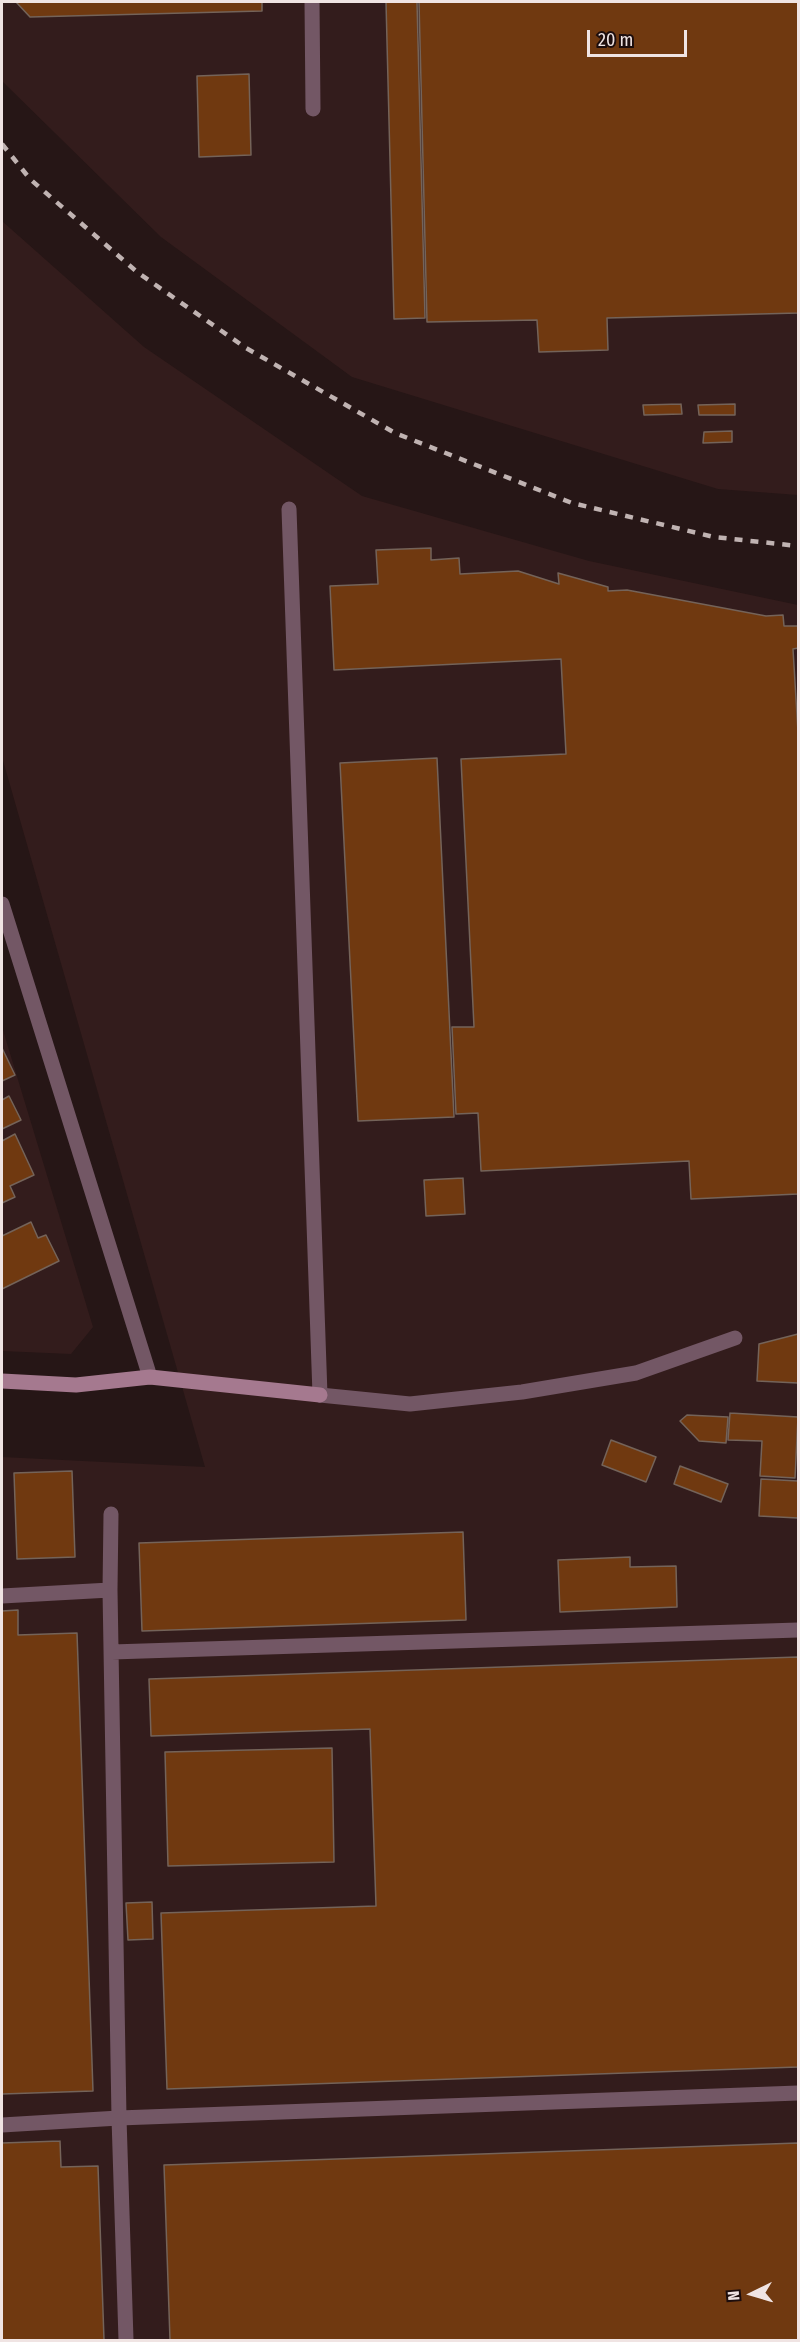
<!DOCTYPE html>
<html>
<head>
<meta charset="utf-8">
<style>
	body { margin:0 }
	#map { position:relative; width:800px; height:2342px; overflow:hidden; background:#261616; font-family:"Fira Sans Condensed",sans-serif }
	canvas { display:block }
	.frame { position:absolute; inset:0; border:3px solid #f0e4e3; pointer-events:none }
	.north { position:absolute; left:722px; top:2264px; width:60px; height:60px; -webkit-text-stroke:4px #1c0d0d; paint-order:stroke; rotate:265deg; font-size:16px; font-weight:700; line-height:24px; text-align:center; color:#f0e4e3 }
	.north::after { content:''; display:block; margin:auto; width:21px; height:27px; background:#f0e4e3; clip-path:polygon(50% 0,100% 100%,50% 72%,0 100%) }
	.scale { position:absolute; left:587px; top:30px; width:100px; height:27px; box-sizing:border-box; border:3px solid #f0e4e3; border-top:0; padding-left:8px; font-size:18px; line-height:21px; white-space:nowrap; color:#f0e4e3; -webkit-text-stroke:4px #1c0d0d; paint-order:stroke }
</style>
</head>
<body>
<div id="map">
<canvas width="800" height="2342"></canvas>
<div class="frame"></div>
<div class="north">N</div>
<div class="scale">20 m</div>
</div>
<script>
const context = document.querySelector('canvas').getContext('2d');
context.lineJoin = 'round';
function fillPath(path, color) { context.fillStyle = color; context.fill(path, 'evenodd'); }
const toPath = rows => new Path2D(rows.map(r => 'M' + r).join(''));
function strokePath(path, color, width, dash) { context.strokeStyle = color; context.lineWidth = width; context.lineCap = dash ? 'butt' : 'round'; context.setLineDash(dash || []); context.stroke(path); }
const built = toPath([
	[2,2,798,2,798,495,718,489,352,377,161,237,2,81],
	[2,221,144,347,362,496,589,561,798,605,798,2340,2,2340,2,1457,205,1467,2,757],
	[2,1027,93,1327,71,1354,2,1351]
]);
const building = toPath([
	[16,2,262,2,262,11,30,17,16,2],
	[386,2,417,2,425,318,394,319,386,2],
	[419,2,798,2,798,313,607,318,608,350,539,352,537,320,427,322,419,2],
	[249,74,251,155,199,157,197,76,249,74],
	[681,404,682,414,644,415,643,405,681,404],
	[735,404,735,415,699,415,698,405,735,404],
	[732,431,732,442,703,443,704,432,732,431],
	[431,548,431,560,459,558,460,574,518,571,559,584,558,573,608,587,608,591,627,590,766,616,783,615,784,626,798,626,798,648,793,649,798,732,798,1194,691,1199,689,1161,481,1171,478,1113,456,1114,452,1027,474,1027,461,759,566,754,561,659,334,670,330,586,378,584,376,550,431,548],
	[437,758,454,1117,358,1121,340,763,437,758],
	[2,1048,15,1075,2,1081,2,1048],
	[9,1096,21,1120,2,1129,2,1100,9,1096],
	[15,1134,34,1175,10,1186,15,1197,2,1203,2,1141,15,1134],
	[463,1178,465,1214,426,1216,424,1180,463,1178],
	[31,1222,38,1238,46,1235,59,1261,2,1289,2,1236,31,1222],
	[798,1334,798,1383,757,1381,759,1344,798,1334],
	[730,1413,798,1417,795,1478,760,1476,762,1441,728,1440,730,1413],
	[687,1415,728,1417,726,1443,699,1441,680,1421,687,1415],
	[611,1440,656,1457,646,1482,602,1465,611,1440],
	[680,1466,728,1484,721,1502,674,1484,680,1466],
	[72,1471,75,1557,17,1559,14,1473,72,1471],
	[761,1479,798,1481,798,1518,759,1516,761,1479],
	[463,1532,466,1620,142,1631,139,1543,463,1532],
	[630,1557,630,1567,676,1566,677,1607,560,1612,558,1560,630,1557],
	[18,1610,18,1635,77,1633,93,2091,2,2094,2,1611,18,1610],
	[798,1657,798,2067,167,2089,161,1913,376,1906,370,1729,151,1736,149,1679,798,1657],
	[332,1748,334,1862,168,1866,165,1752,332,1748],
	[152,1902,153,1939,128,1940,126,1903,152,1902],
	[60,2141,61,2167,98,2166,104,2340,2,2340,2,2143,60,2141],
	[798,2143,798,2340,170,2340,164,2165,798,2143]
]);
const lane = toPath([
	[312,2,313,109],
	[289,509,320,1395],
	[2,904,150,1377],
	[111,1514,110,1590,119,2118,126,2340],
	[2,1596,110,1590],
	[112,1652,798,1630],
	[2,2125,119,2118,798,2093]
]);
const street = toPath([
	[320,1395,410,1404,522,1392,636,1373,735,1338]
]);
const secondary = toPath([
	[2,1381,76,1385,150,1377,320,1395]
]);
const rail = toPath([
	[2,144,30,179,137,272,246,348,395,433,572,503,714,537,798,546]
]);
fillPath(built, '#331c1c');
fillPath(building, '#703910');
strokePath(building, '#746359', 1.5);
strokePath(lane, '#735765', 15);
strokePath(street, '#735765', 15);
strokePath(secondary, '#a5798f', 15);
strokePath(rail, '#c0b3b2', 4.5, [8, 8]);
</script>
</body>
</html>
